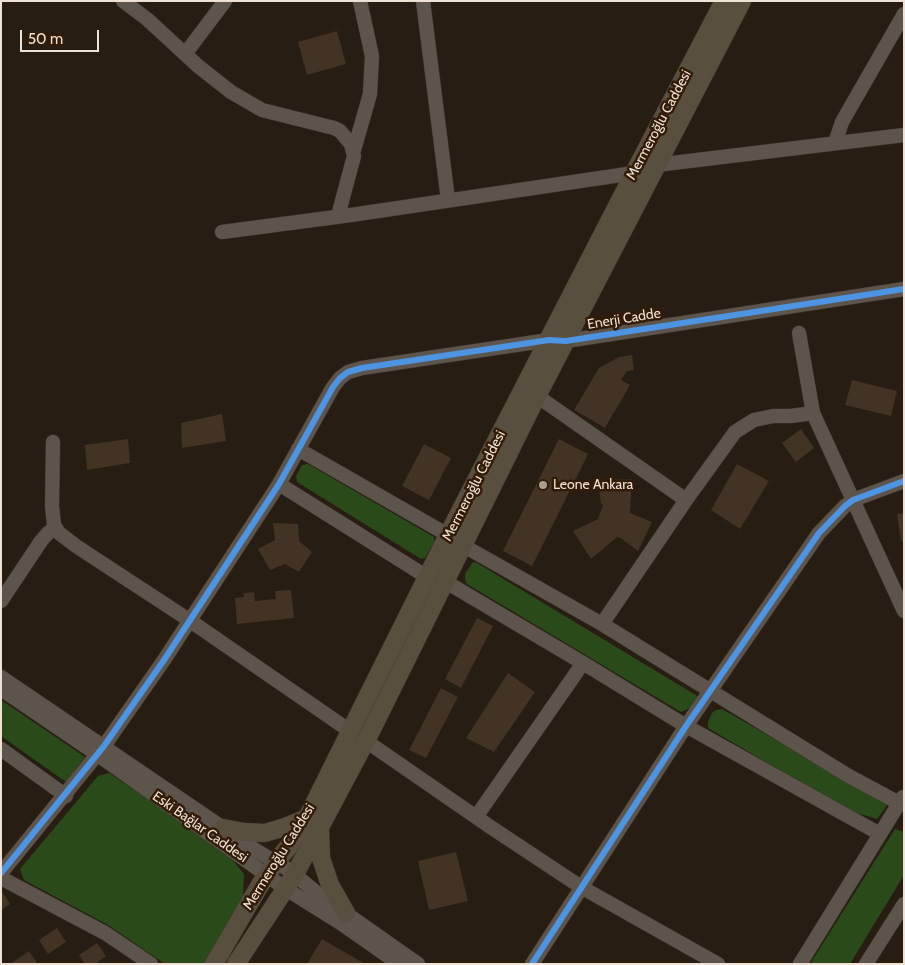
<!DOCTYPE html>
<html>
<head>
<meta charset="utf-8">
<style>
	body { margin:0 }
	#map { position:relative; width:905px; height:965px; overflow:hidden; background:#281d12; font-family:Cabin,sans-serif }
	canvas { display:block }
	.frame { position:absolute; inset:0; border:2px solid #f0e1d5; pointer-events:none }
	.scale { position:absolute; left:20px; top:30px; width:79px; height:22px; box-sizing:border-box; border:2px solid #f0e1d5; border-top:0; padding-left:6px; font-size:15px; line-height:18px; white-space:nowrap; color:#f0e1d5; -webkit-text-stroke:4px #321c08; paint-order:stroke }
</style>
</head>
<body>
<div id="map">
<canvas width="905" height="965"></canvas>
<div class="frame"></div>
<div class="scale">50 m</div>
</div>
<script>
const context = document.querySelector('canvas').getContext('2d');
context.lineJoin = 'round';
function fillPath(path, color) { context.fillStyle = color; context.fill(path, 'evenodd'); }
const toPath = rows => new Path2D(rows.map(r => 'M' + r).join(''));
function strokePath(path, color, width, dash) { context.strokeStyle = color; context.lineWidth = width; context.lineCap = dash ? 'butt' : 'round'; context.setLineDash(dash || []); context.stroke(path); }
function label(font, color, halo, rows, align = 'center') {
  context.font = font + ' Cabin,sans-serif'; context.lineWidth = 5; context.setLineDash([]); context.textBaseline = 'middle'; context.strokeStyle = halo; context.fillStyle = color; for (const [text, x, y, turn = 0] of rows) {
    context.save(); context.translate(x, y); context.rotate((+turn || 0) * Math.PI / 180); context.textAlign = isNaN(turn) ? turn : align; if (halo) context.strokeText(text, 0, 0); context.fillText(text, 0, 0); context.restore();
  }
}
const green = toPath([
	[308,464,434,537,434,542,425,558,421,559,297,482,296,476,302,465],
	[473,562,477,563,699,697,692,707,681,712,467,584,465,579,465,574],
	[1,700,85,757,66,782,1,736],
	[722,709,888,804,877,819,850,811,708,728,708,722,712,713,716,710],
	[109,773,227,853,244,874,243,897,204,964,165,964,108,925,24,880,20,869,98,776],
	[895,829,904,832,904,875,850,964,810,964]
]);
const building = toPath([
	[337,31,346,64,307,75,298,42],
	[632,355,634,370,627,371,621,380,630,385,605,428,574,410,599,368,619,357],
	[852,380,897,391,891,416,845,405],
	[222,414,226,441,182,448,181,423],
	[801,429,814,448,796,462,782,443],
	[128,439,130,463,87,470,85,445],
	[559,439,588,454,532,566,503,551],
	[424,444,451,458,429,500,402,486],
	[737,464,769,481,740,529,711,510],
	[632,479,630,513,652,522,638,551,619,537,617,537,591,559,573,531,598,519,603,505,601,504,598,480],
	[904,513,904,541,901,541,897,514],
	[273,523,298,524,299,541,312,552,299,572,285,564,270,570,258,549,275,540],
	[291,590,294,618,237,624,235,598,244,597,243,593,254,592,255,601,276,599,275,591],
	[477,618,493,626,461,688,445,679],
	[508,673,535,692,494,752,466,738],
	[441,688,458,697,426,758,409,750],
	[456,852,468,901,429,910,418,861],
	[1,890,10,904,1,910],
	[57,928,66,942,48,954,39,940],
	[322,939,365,964,307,964],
	[97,943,106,956,95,964,85,964,79,955],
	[29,951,38,964,10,964]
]);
const minor = toPath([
	[123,1,147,19,198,66,231,92,262,110,334,128,340,131,351,144,354,156,338,216],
	[423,1,448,200],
	[185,54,225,1],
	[835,143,842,122,904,14],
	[354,150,370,94,372,56,360,1],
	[656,165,904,135],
	[222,232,351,215,634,173],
	[799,333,813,413,904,611],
	[537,396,686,500],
	[53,442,52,506,54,525,59,533,76,546,189,620,350,731],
	[298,449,448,535],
	[279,484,427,577],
	[464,546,602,624,847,775,899,803],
	[446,582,583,663,686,726,880,834],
	[1,601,41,541,48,533,55,528],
	[602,624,686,500,735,432,754,420,773,416,791,416,813,413],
	[1,677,257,851,289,870,317,893,418,964],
	[1,689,98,755,286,889,342,924,399,964],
	[366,741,492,828,581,887,718,964],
	[1,749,66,796],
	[476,817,583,663],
	[1,873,104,746,164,660,279,484,333,387,340,378,348,372,362,368,549,340,566,341,904,289],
	[1,878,105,933,151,964],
	[532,964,686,726,819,533,845,506,853,500,904,481],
	[800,964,903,797],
	[866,964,904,904]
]);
const major = toPath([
	[223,828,244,832,265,833,285,827,307,818],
	[320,829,321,858,330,885,346,913],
	[214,964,260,885,276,862,289,846,307,818,448,535,634,173,724,1],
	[236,964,295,874,369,735,537,396,742,1]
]);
const cycleway = toPath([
	[1,873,104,746,164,660,279,484,333,387,340,378,348,372,362,368,549,340,566,341,904,289],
	[532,964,686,726,819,533,845,506,853,500,904,481]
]);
const markers = [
	[543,485,5,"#aa9c91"]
];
const streetNames = [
	["Mermeroğlu Caddesi",659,125,-62],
	["Enerji Cadde",624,319,-9],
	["Mermeroğlu Caddesi",474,486,-63],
	["Eski Bağlar Caddesi",200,827,35],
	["Mermeroğlu Caddesi",279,857,-58]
];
const poiNames = [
	["Leone Ankara",553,485]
];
fillPath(green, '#2b4a1a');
fillPath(building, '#423324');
strokePath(minor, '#413830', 15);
strokePath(major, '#413830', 19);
strokePath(minor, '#5d554c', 14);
strokePath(major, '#584f3f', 18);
strokePath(cycleway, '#4d94e3', 6);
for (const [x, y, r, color] of markers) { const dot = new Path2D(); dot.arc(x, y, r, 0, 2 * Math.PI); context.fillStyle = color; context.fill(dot); strokePath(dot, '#321c08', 2); }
label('14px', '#f0e1d5', '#321c08', streetNames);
label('14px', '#f0e1d5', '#321c08', poiNames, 'left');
</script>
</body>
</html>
